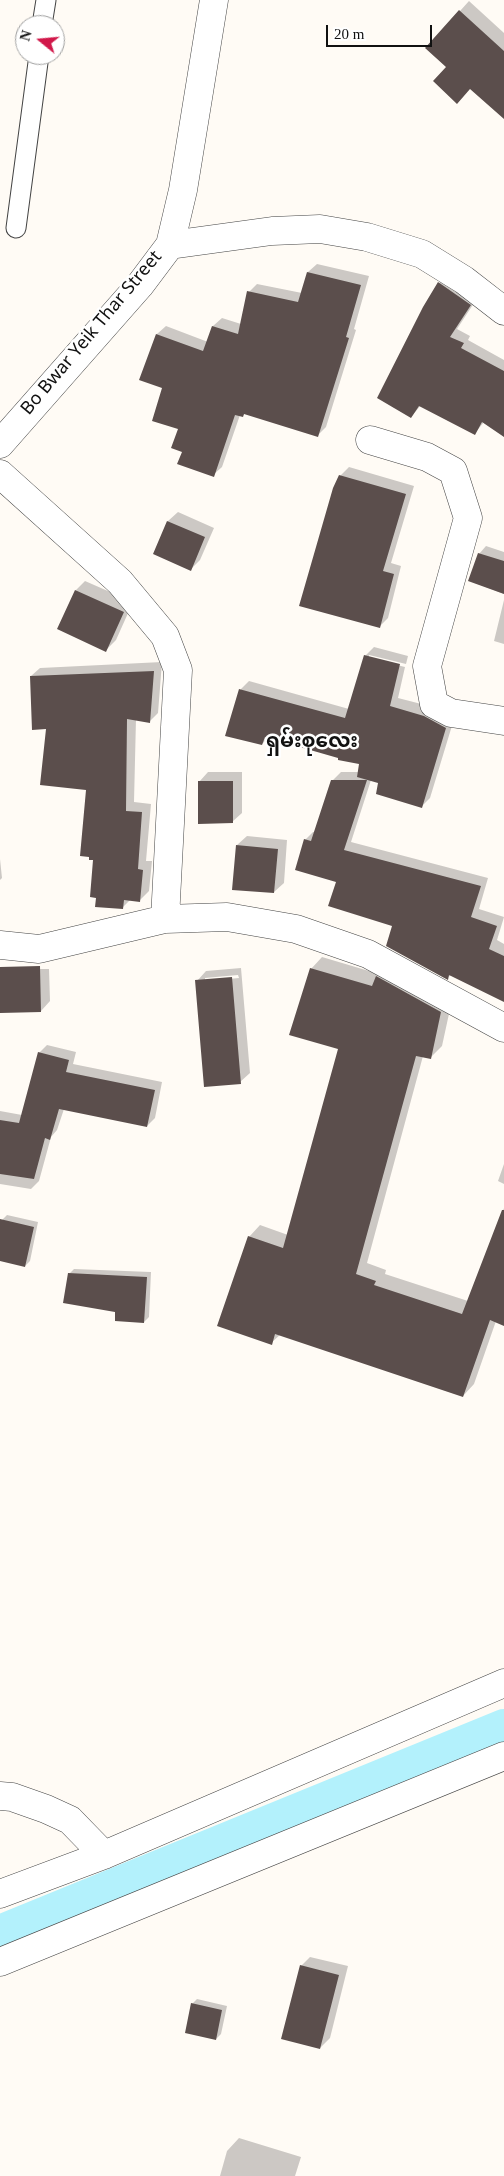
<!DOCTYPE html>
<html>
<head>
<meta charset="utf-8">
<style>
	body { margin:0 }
	#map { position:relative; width:504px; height:2176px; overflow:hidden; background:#fffbf5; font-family:Georgia,serif }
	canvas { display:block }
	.north { position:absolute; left:15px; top:15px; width:50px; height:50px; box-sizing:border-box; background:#fff; border:1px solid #a0a0a0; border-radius:50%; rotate:287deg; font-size:14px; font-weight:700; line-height:20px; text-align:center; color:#111 }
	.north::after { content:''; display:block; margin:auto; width:18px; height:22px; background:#d1184a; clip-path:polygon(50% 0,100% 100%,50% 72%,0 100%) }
	.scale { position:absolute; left:326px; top:25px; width:106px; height:22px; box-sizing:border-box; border:2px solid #111; border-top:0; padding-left:6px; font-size:15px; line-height:18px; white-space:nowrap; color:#111; -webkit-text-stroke:4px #fff; paint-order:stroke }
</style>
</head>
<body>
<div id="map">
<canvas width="504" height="2176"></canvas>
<div class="north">N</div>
<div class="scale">20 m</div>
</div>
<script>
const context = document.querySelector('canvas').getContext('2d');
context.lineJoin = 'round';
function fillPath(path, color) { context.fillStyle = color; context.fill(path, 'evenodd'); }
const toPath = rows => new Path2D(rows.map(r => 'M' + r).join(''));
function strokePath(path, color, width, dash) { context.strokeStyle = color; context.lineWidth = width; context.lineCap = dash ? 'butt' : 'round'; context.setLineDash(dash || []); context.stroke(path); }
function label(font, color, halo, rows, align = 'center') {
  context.font = font + ' Georgia,"Noto Sans Myanmar",serif'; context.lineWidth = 5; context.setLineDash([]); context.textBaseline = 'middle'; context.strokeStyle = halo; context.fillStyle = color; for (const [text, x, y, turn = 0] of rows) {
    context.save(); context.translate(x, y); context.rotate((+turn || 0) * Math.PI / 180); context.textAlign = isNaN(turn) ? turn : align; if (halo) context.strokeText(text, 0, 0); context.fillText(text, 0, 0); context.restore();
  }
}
const shadow = toPath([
	[469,1,504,33,504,98,448,67,460,11],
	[317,264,369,276,354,329,356,330,326,427,318,435,245,413,242,416,240,415,222,467,213,475,183,451,180,428,163,387,141,379,157,334,166,326,208,342,213,326,222,318,241,324,249,292,257,284,302,293,308,272],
	[447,276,478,297,457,329,470,336,468,340,504,360,504,436,484,422,475,433,421,405,411,417,439,283],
	[349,467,414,486,391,563,401,566,388,618,379,627,340,476],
	[178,512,214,528,200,560,191,569,154,553,168,521],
	[486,546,504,552,504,594,470,581,479,554],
	[85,581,133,602,116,640,106,650,76,590],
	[504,600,504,644,494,641],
	[374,647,408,656,406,664,369,655,369,658,405,667,398,698,433,707,454,719,430,798,422,806,379,782,371,780,351,842,488,878,479,909,504,917,497,940,504,944,504,1000,451,975,447,978,393,925,337,882,305,840,313,832,315,832,332,781,341,772,359,772,360,763,269,737,262,744,227,735,241,689,249,681,349,709,365,656],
	[162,662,158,713,149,722,136,719,134,802,151,804,146,861,152,861,149,891,140,900,131,899,122,908,95,859,88,789,48,728,31,676,40,668],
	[208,772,242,772,242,813,232,822,199,782],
	[247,836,287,840,284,883,274,892,237,845],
	[0,859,2,878,0,880],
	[322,957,379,974,452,1000,442,1046,431,1057,423,1056,367,1263,386,1270,385,1274,468,1301,504,1208,504,1325,496,1321,474,1384,463,1396,281,1334,271,1343,249,1237,260,1225,288,1235,340,1048,311,969],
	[241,968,250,1073,240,1082,197,981,206,971],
	[238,975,239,978,205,981,205,978],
	[0,969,49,969,50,1001,41,1011,0,1012],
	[47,1045,76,1052,73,1064,162,1082,155,1118,147,1126,64,1109,57,1130,51,1137,39,1181,31,1189,0,1184,0,1111,22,1115,39,1053],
	[504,1164,504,1184,498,1181],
	[7,1215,38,1222,30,1261,25,1266,0,1260,0,1228,2,1220],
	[74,1269,151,1272,149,1317,144,1322,116,1311,69,1274],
	[310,1957,348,1966,330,2038,320,2048,301,1966],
	[197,1999,227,2006,221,2034,216,2039,192,2004],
	[239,2138,301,2157,295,2176,220,2176,227,2151]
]);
const canal = toPath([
	[0,1934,504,1728]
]);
const building = toPath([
	[459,10,504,51,504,119,470,89,457,104,433,81,446,67,425,48],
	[307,272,361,285,346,337,349,338,318,437,244,414,243,417,235,415,214,477,177,464,182,452,171,448,178,429,152,421,162,388,139,380,156,334,203,351,212,326,238,334,247,291,298,302],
	[438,282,471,305,450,337,464,343,461,348,504,371,504,437,482,422,475,435,419,406,411,418,377,398,423,307],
	[339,475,406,494,383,571,394,574,380,628,299,606,333,488],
	[167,521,205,537,191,571,153,554],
	[478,553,504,561,504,594,468,581],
	[75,590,124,612,106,652,57,629],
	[364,655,400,664,390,706,424,716,446,728,422,808,376,794,378,783,357,777,359,764,338,760,338,758,265,737,262,745,225,736,239,689,345,718],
	[154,671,150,723,127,719,126,811,142,812,138,869,143,870,140,902,124,900,123,909,95,907,96,898,90,897,93,860,89,860,89,857,80,856,86,790,40,785,46,729,32,730,30,676],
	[331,780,367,780,344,850,481,886,471,917,497,926,489,949,504,956,504,1002,449,975,448,980,386,946,392,926,328,906,336,882,295,870,304,839,311,841],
	[198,781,233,781,233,823,198,824],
	[236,845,278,849,274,893,232,890],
	[40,966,41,1012,0,1013,0,967],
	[310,968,372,986,376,976,441,1012,431,1059,416,1056,356,1274,376,1281,374,1285,462,1314,502,1210,504,1210,504,1326,490,1320,463,1397,275,1334,272,1345,217,1326,248,1236,283,1248,338,1049,289,1035],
	[232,977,241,1084,204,1087,195,980],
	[38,1052,69,1060,66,1072,155,1090,147,1127,59,1109,50,1140,45,1138,34,1179,0,1174,0,1120,19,1123],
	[0,1219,34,1227,25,1267,0,1261],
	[68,1273,147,1277,144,1323,115,1321,115,1312,63,1303],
	[300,1965,339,1975,320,2049,281,2039],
	[191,2003,222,2010,216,2040,185,2033]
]);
const service = toPath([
	[42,25,46,0],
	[16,228,39,55]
]);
const minor = toPath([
	[170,245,183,190,214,0],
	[370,440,427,457,453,471,468,518,427,666,434,704,451,713,504,721],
	[0,444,140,285,170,245,272,231,320,229,367,237,422,254,464,280,504,311],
	[0,474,120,582,165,636,178,670,165,919],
	[0,945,39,949,165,919,227,917,296,929,368,954,504,1028],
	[0,1796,12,1797,46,1809,70,1820,104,1855],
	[0,1894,104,1855,504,1683],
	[0,1962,504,1756]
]);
const streetNames = [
	["Bo Bwar Yeik Thar Street",94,335,-50]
];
const quarterNames = [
	["ရှမ်းစုလေး",312,745]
];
fillPath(shadow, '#0003');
strokePath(canal, '#b3f1fc', 38);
fillPath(building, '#5b4e4c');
strokePath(service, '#444', 21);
strokePath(minor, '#444', 29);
strokePath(service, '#fff', 19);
strokePath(minor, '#fff', 28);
label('18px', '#111', '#fff', streetNames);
label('bold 20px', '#111', '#fff', quarterNames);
</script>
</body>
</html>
